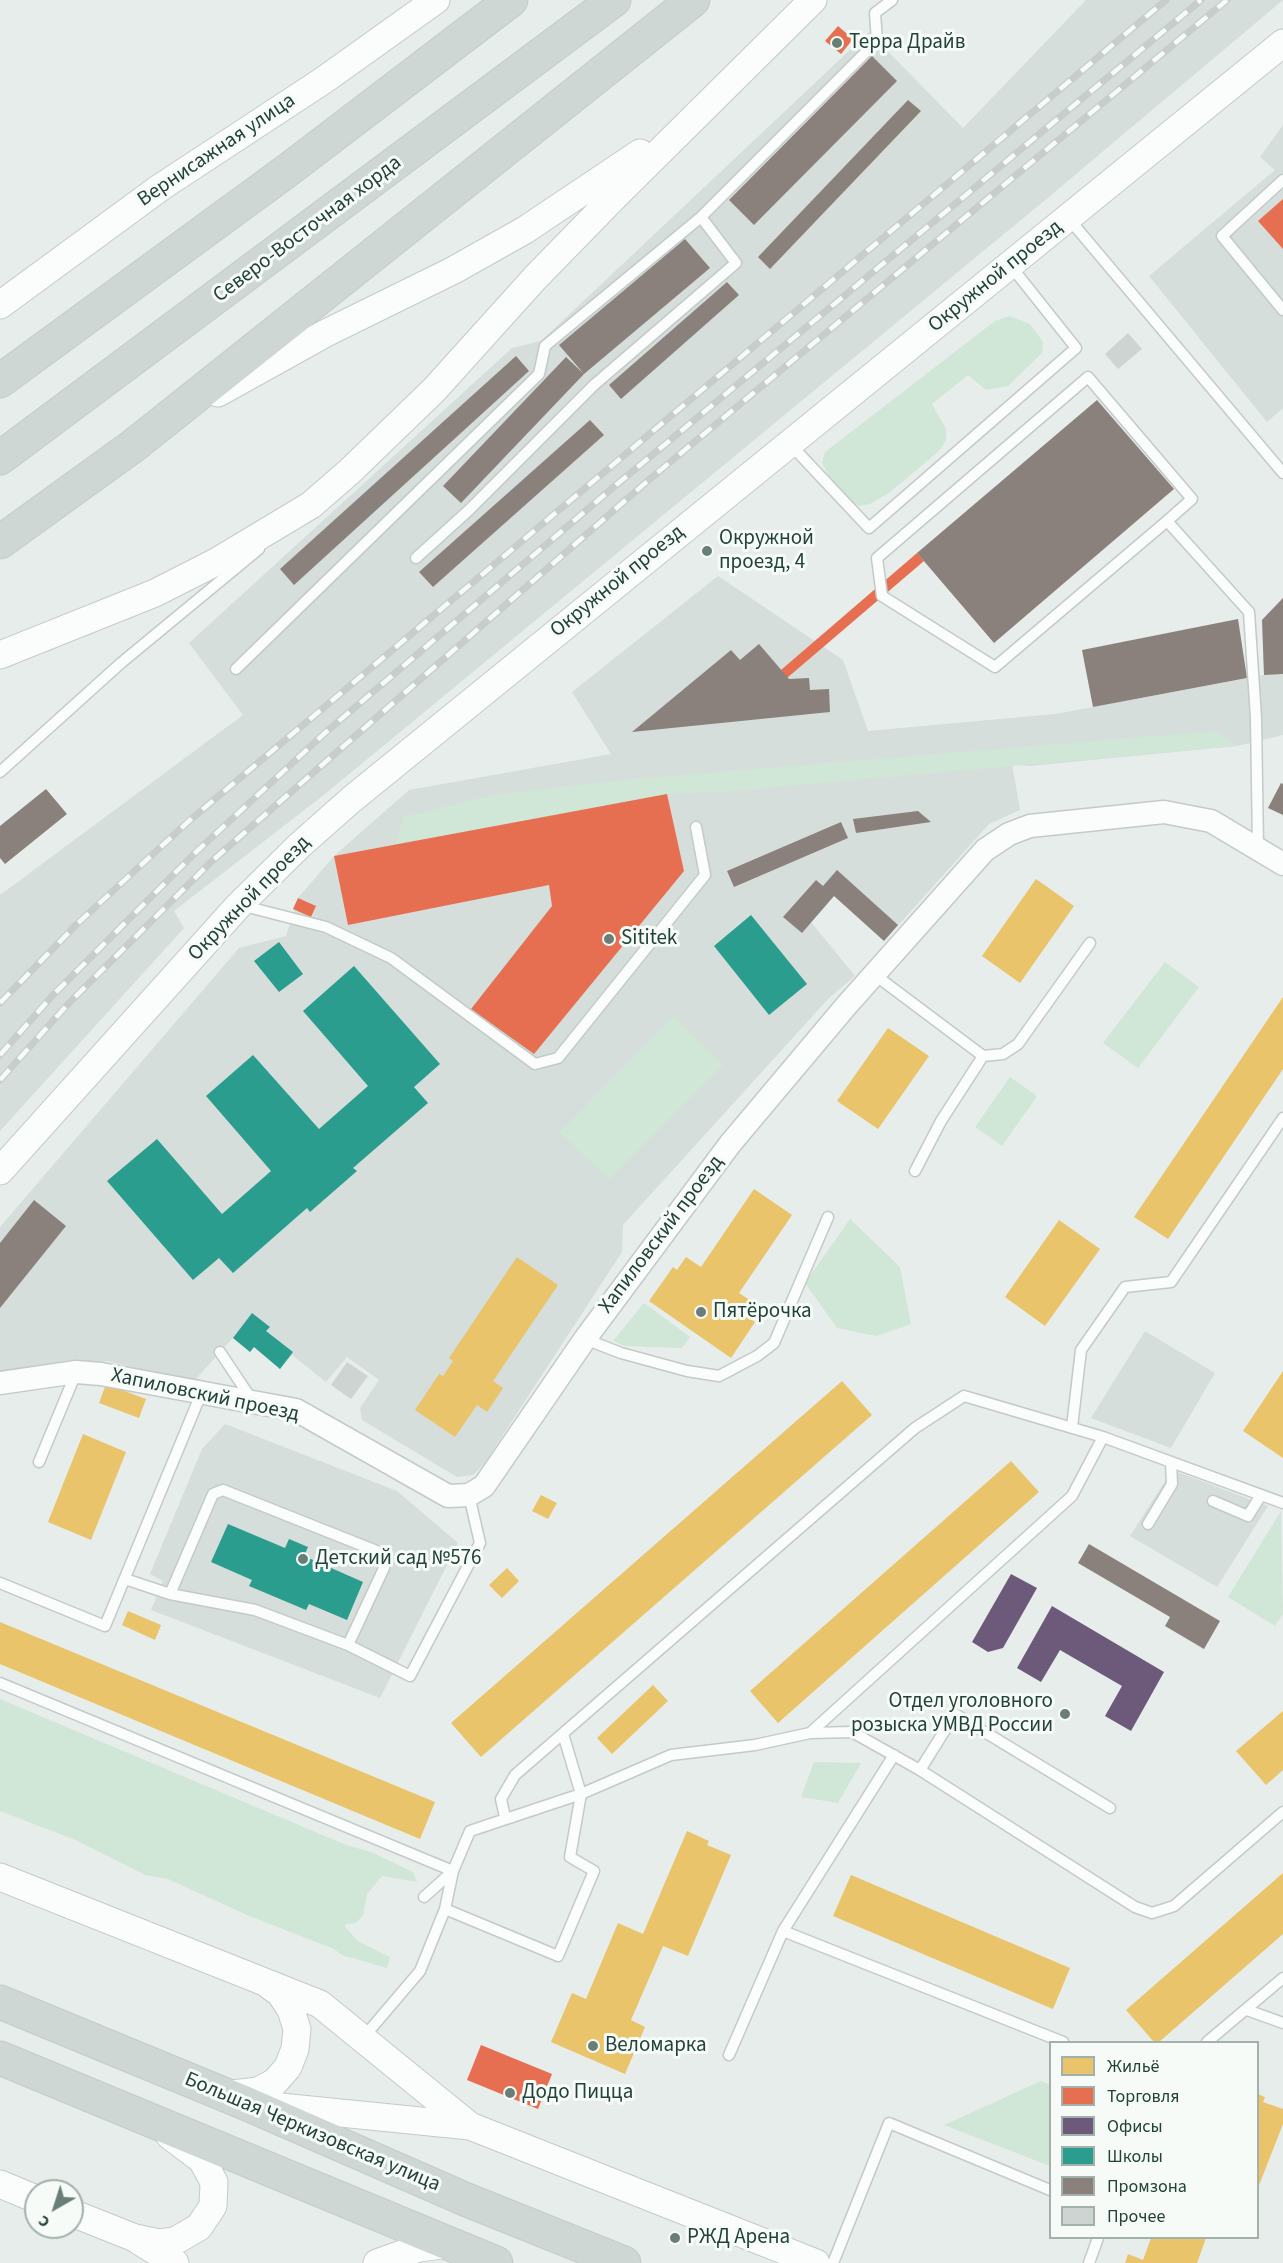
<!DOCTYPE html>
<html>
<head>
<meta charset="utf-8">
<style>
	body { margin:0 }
	#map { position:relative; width:1283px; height:2263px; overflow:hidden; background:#e7edea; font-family:"Source Sans 3",sans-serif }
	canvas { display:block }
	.legend { position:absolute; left:1049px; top:2041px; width:210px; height:198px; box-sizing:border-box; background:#f6fbf8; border:2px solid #a2b1ac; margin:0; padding:8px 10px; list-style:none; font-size:18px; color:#234239 }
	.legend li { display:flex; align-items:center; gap:12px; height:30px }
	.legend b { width:30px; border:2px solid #a2b1ac }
	.north { position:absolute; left:24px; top:2179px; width:60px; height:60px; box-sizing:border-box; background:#f6fbf8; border:2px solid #a2b1ac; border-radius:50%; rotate:219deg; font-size:16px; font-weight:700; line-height:24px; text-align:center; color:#234239 }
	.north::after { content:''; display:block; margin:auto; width:21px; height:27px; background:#687e77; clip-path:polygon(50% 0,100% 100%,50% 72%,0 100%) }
</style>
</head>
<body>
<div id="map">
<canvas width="1283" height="2263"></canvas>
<ul class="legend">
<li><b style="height:16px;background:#e9c46a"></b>Жильё</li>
<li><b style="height:16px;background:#e76f51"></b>Торговля</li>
<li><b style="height:16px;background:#6d597a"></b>Офисы</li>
<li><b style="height:16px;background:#2a9d8f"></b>Школы</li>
<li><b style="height:16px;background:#8a817c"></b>Промзона</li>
<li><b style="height:16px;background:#ced4d1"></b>Прочее</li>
</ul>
<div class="north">С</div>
</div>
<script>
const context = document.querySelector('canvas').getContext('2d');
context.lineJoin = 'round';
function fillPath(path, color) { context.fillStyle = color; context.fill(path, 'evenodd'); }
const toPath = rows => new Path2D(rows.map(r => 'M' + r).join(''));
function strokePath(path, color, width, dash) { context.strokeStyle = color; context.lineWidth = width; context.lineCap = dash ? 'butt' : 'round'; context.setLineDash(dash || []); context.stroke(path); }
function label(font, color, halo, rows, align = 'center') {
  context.font = font + ' "Source Sans 3",sans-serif'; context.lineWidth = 6; context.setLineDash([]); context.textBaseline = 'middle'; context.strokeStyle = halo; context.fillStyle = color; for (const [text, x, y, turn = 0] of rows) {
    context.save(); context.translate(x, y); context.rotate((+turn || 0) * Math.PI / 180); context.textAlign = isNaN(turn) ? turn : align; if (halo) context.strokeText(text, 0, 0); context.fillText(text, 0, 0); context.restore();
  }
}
const built = toPath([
	[1086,0,1283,0,1044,201,325,794,174,911,184,928,0,1131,0,895,243,715,189,643,512,348,541,341,869,32,963,128],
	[1283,125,1283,408,1267,422,1149,276,1275,170,1260,157],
	[718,576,843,660,868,731,1055,714,1264,675,1262,620,1283,598,1283,735,1237,746,1030,766,1012,764,1020,810,989,824,884,941,834,896,811,922,855,976,828,999,623,1225,622,1252,484,1464,473,1475,457,1477,362,1420,360,1408,379,1380,347,1357,326,1382,292,1355,280,1369,254,1347,250,1352,233,1338,193,1382,107,1361,0,1374,0,1227,239,948,286,936,298,898,334,856,409,790,611,754,572,692],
	[1145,1331,1215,1373,1171,1448,1091,1418],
	[225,1424,397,1491,458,1543,380,1698,151,1610,163,1581,150,1574,202,1449],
	[1172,1470,1268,1506,1217,1587,1130,1536]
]);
const green = toPath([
	[1009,316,1030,324,1043,342,1042,353,1008,386,986,390,968,375,932,404,946,429,946,440,940,450,890,492,870,504,859,506,839,495,822,463,825,452,995,321],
	[1216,731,1237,746,722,792,667,794,396,844,403,817,493,795,622,780],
	[1165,962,1199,987,1138,1068,1103,1043],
	[673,1016,723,1065,609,1180,559,1132],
	[1010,1077,1037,1096,1002,1146,975,1127],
	[850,1219,900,1267,911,1324,876,1336,837,1328,805,1283],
	[644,1303,690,1337,682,1348,625,1346,613,1341],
	[1281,1511,1283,1614,1275,1626,1228,1597],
	[0,1699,346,1845,371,1852,413,1872,417,1882,382,1876,367,1894,363,1915,356,1923,346,1924,345,1927,359,1942,390,1957,387,1968,342,1955,334,1949,247,1915,168,1879,145,1875,73,1839,0,1811],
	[814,1762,861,1763,838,1803,801,1797],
	[1041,2081,1050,2085,1050,2166,944,2125]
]);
const homes = toPath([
	[1036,879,1074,906,1020,983,982,956],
	[1283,997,1283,1069,1168,1239,1134,1217],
	[888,1028,929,1056,878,1129,837,1101],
	[754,1189,792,1215,739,1293,760,1307,752,1320,755,1322,731,1358,649,1301,673,1267,677,1270,686,1257,701,1267],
	[1059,1220,1100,1249,1045,1326,1005,1297],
	[517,1257,558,1285,493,1381,503,1388,487,1412,477,1405,455,1437,415,1410,439,1374,443,1376,453,1361,449,1358],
	[1283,1371,1283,1458,1243,1431],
	[842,1381,872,1415,481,1757,451,1723],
	[106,1384,146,1399,139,1418,99,1403],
	[83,1434,126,1452,91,1540,48,1522],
	[1011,1461,1039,1492,778,1723,750,1691],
	[541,1495,557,1503,548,1519,532,1511],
	[507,1568,519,1581,502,1598,489,1585],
	[128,1611,161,1625,155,1640,122,1625],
	[0,1622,435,1802,420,1839,0,1664],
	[653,1685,668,1701,612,1754,597,1738],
	[1283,1711,1283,1770,1266,1785,1236,1751],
	[687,1831,709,1841,707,1845,731,1855,688,1956,663,1946,631,2020,645,2027,625,2074,551,2042,572,1993,586,1999,618,1923,643,1934],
	[1283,1873,1283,1934,1159,2042,1154,2042,1126,2010],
	[851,1875,1070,1968,1053,2009,833,1916],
	[1258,2094,1265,2097,1263,2102,1283,2109,1283,2124,1258,2188],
	[1151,2238,1206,2238,1197,2263,1125,2263,1128,2254,1143,2260]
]);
const shops = toPath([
	[838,26,853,39,841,54,825,41],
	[1283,199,1283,249,1258,221],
	[917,553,924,561,787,678,781,670],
	[667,794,684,871,534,1054,471,1009,552,906,549,885,348,925,334,856],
	[298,898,316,906,311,917,293,909],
	[481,2045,552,2074,538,2109,467,2080]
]);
const offices = toPath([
	[1011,1574,1037,1588,1003,1648,988,1652,972,1642],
	[1052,1606,1164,1672,1131,1731,1105,1716,1122,1686,1060,1650,1041,1682,1017,1668]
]);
const schools = toPath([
	[751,915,807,984,769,1015,714,946],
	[279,942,303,974,279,992,254,961],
	[354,966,440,1064,414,1087,428,1103,353,1168,357,1171,310,1212,307,1208,233,1273,219,1258,193,1280,107,1181,157,1139,222,1214,271,1171,206,1096,253,1055,319,1129,368,1086,303,1011],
	[252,1313,270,1327,266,1331,293,1352,280,1369,254,1347,250,1352,233,1338],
	[228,1524,285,1548,289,1539,308,1547,304,1556,363,1582,347,1620,309,1604,306,1610,249,1586,252,1580,211,1562]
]);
const industry = toPath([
	[872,56,897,81,754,225,729,200],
	[908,100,921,111,770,269,758,257],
	[685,239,710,268,584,374,461,503,443,486,566,357,584,374,559,345],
	[727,282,739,295,621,399,609,385],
	[516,356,529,371,294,585,280,569],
	[1097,400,1174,489,994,643,917,553],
	[590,420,604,435,433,587,419,572],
	[1283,598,1283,674,1264,675,1262,620],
	[1238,619,1247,678,1093,707,1082,650],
	[759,644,789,679,809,678,810,690,829,689,830,712,632,732,731,650,740,660],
	[1281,783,1283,784,1283,815,1268,808],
	[46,789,67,814,5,864,0,858,0,826],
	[918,811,931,822,856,833,853,819],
	[841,822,848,838,734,887,727,871],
	[837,870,898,925,884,941,834,896,802,933,783,917,816,880,823,886],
	[34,1200,66,1226,0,1308,0,1243],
	[1089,1544,1220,1621,1204,1649,1165,1626,1170,1617,1078,1563]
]);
const building = toPath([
	[1128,333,1142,349,1118,369,1105,354],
	[347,1362,368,1376,351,1399,331,1385]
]);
const service = toPath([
	[1283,180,1222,236,1283,310],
	[1069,219,1283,473],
	[790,444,869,528,1076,348,1010,265],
	[1167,521,1192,499,1088,377,877,558,882,596,995,667,1167,521,1249,612,1256,718,1258,847],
	[416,558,468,511,594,385,736,263,701,217,877,41,875,13,892,0],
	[236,669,539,374,545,346,701,217],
	[0,772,121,663,259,549],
	[240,905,326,927,391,958,535,1064,558,1058,705,875,696,827],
	[875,975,983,1056,1003,1054,1018,1044,1090,943],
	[915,1171,941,1121,983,1056],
	[585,1339,621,1353,687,1371,719,1376,757,1356,774,1343,828,1217],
	[220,1352,252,1400],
	[1072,1427,1081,1350,1125,1287,1171,1282,1283,1118],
	[39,1462,76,1373],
	[1213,1501,1248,1516,1261,1495],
	[1148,1524,1172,1484,1171,1462],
	[125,1579,170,1594,255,1610,348,1645,410,1676,480,1543,469,1495],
	[0,1583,105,1626,201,1394],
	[170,1594,213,1494,223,1490,379,1552,384,1568,348,1645],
	[0,1683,453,1871,424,1897],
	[810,1733,852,1732,920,1770,1135,1907,1152,1913,1174,1906,1283,1812],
	[920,1770,955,1714,1110,1808],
	[505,1817,501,1799,515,1775,915,1428,964,1396,1103,1437,1283,1503],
	[445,1909,558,1956,594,1871,570,1857,581,1794,563,1734],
	[783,1931,1063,2042],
	[1247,2010,1283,2023],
	[363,2038,420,1971,445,1909,453,1871,470,1831,581,1794,671,1755,755,1745,810,1733,1072,1496,1103,1437],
	[1207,2042,1283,1978],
	[729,2055,783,1931,894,1755],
	[833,2263,889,2123,1050,2190],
	[1089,2263,1098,2238]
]);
const minor = toPath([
	[0,1383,76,1372,101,1374,296,1410,448,1496,469,1495,484,1486,585,1339,730,1144,846,1006,985,850,1009,834,1030,826,1164,812,1211,821,1283,864]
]);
const tertiary = toPath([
	[0,305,161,187,324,80,436,0],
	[218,393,326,333,454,270,525,230,640,153],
	[0,655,155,593,216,562,311,505,349,472,434,390,535,278,615,196,813,0],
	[0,1171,239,905,300,845,352,799,1283,43],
	[0,1877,320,2004,470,2126],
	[232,2094,258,2091,275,2082,288,2067,295,2049,297,2029,291,2010,280,1993,270,1986],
	[261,2105,470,2126,816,2263],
	[0,2184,36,2199],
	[72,2213,135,2238,159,2243,175,2241,199,2227,213,2206,214,2182,202,2160,170,2136],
	[139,2241,175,2263],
	[377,2263,419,2248,449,2244]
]);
const primary = toPath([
	[0,381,288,170,511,0],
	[0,458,614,0],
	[0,542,133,446,693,0],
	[0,2002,245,2103,467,2200,624,2263],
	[0,2058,496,2263]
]);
const rail = toPath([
	[0,1003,77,924,190,820,1166,0],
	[0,1055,53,995,196,852,326,732,616,485,1201,0],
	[0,1080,69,1003,212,861,651,478,1227,0]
]);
const markers = [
	[837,43,6,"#687e77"],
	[707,551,6,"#687e77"],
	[609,939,6,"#687e77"],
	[701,1312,6,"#687e77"],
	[303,1559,6,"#687e77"],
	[1065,1714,6,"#687e77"],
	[593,2046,6,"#687e77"],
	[510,2093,6,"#687e77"],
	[675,2238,6,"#687e77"]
];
const poiNames = [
	["Терра Драйв",849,43],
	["Окружной",719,539],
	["проезд, 4",719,563],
	["Sititek",621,939],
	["Пятёрочка",713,1312],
	["Детский сад №576",315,1559],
	["Отдел уголовного",1053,1702,"right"],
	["розыска УМВД России",1053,1726,"right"],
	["Веломарка",605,2046],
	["Додо Пицца",522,2093],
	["РЖД Арена",687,2238]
];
const streetNames = [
	["Вернисажная улица",217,151,-34],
	["Северо-Восточная хорда",308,230,-37],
	["Окружной проезд",996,277,-39],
	["Окружной проезд",618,582,-39],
	["Окружной проезд",250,899,-46],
	["Хапиловский проезд",662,1235,-53],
	["Хапиловский проезд",205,1396,12],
	["Большая Черкизовская улица",312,2133,23]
];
fillPath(built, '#d5deda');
fillPath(green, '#d0e6d6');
fillPath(homes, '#e9c46a');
fillPath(shops, '#e76f51');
fillPath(offices, '#6d597a');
fillPath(schools, '#2a9d8f');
fillPath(industry, '#8a817c');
fillPath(building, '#ced4d1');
strokePath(service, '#c4cac7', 13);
strokePath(minor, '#c4cac7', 25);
strokePath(tertiary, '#c4cac7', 29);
strokePath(primary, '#c2ccc9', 35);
strokePath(service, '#fbfcfc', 10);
strokePath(minor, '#fbfcfc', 22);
strokePath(tertiary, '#fbfcfc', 27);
strokePath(primary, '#cfd7d5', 33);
strokePath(rail, '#c8cdcb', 7);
strokePath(rail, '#f6fbf8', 4.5, [14]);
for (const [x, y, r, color] of markers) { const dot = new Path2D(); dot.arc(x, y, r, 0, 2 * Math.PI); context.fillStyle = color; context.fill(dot); strokePath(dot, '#f6fbf8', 2); }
label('21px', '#234239', '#f6fbf8', poiNames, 'left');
label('21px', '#234239', '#f6fbf8', streetNames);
</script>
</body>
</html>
